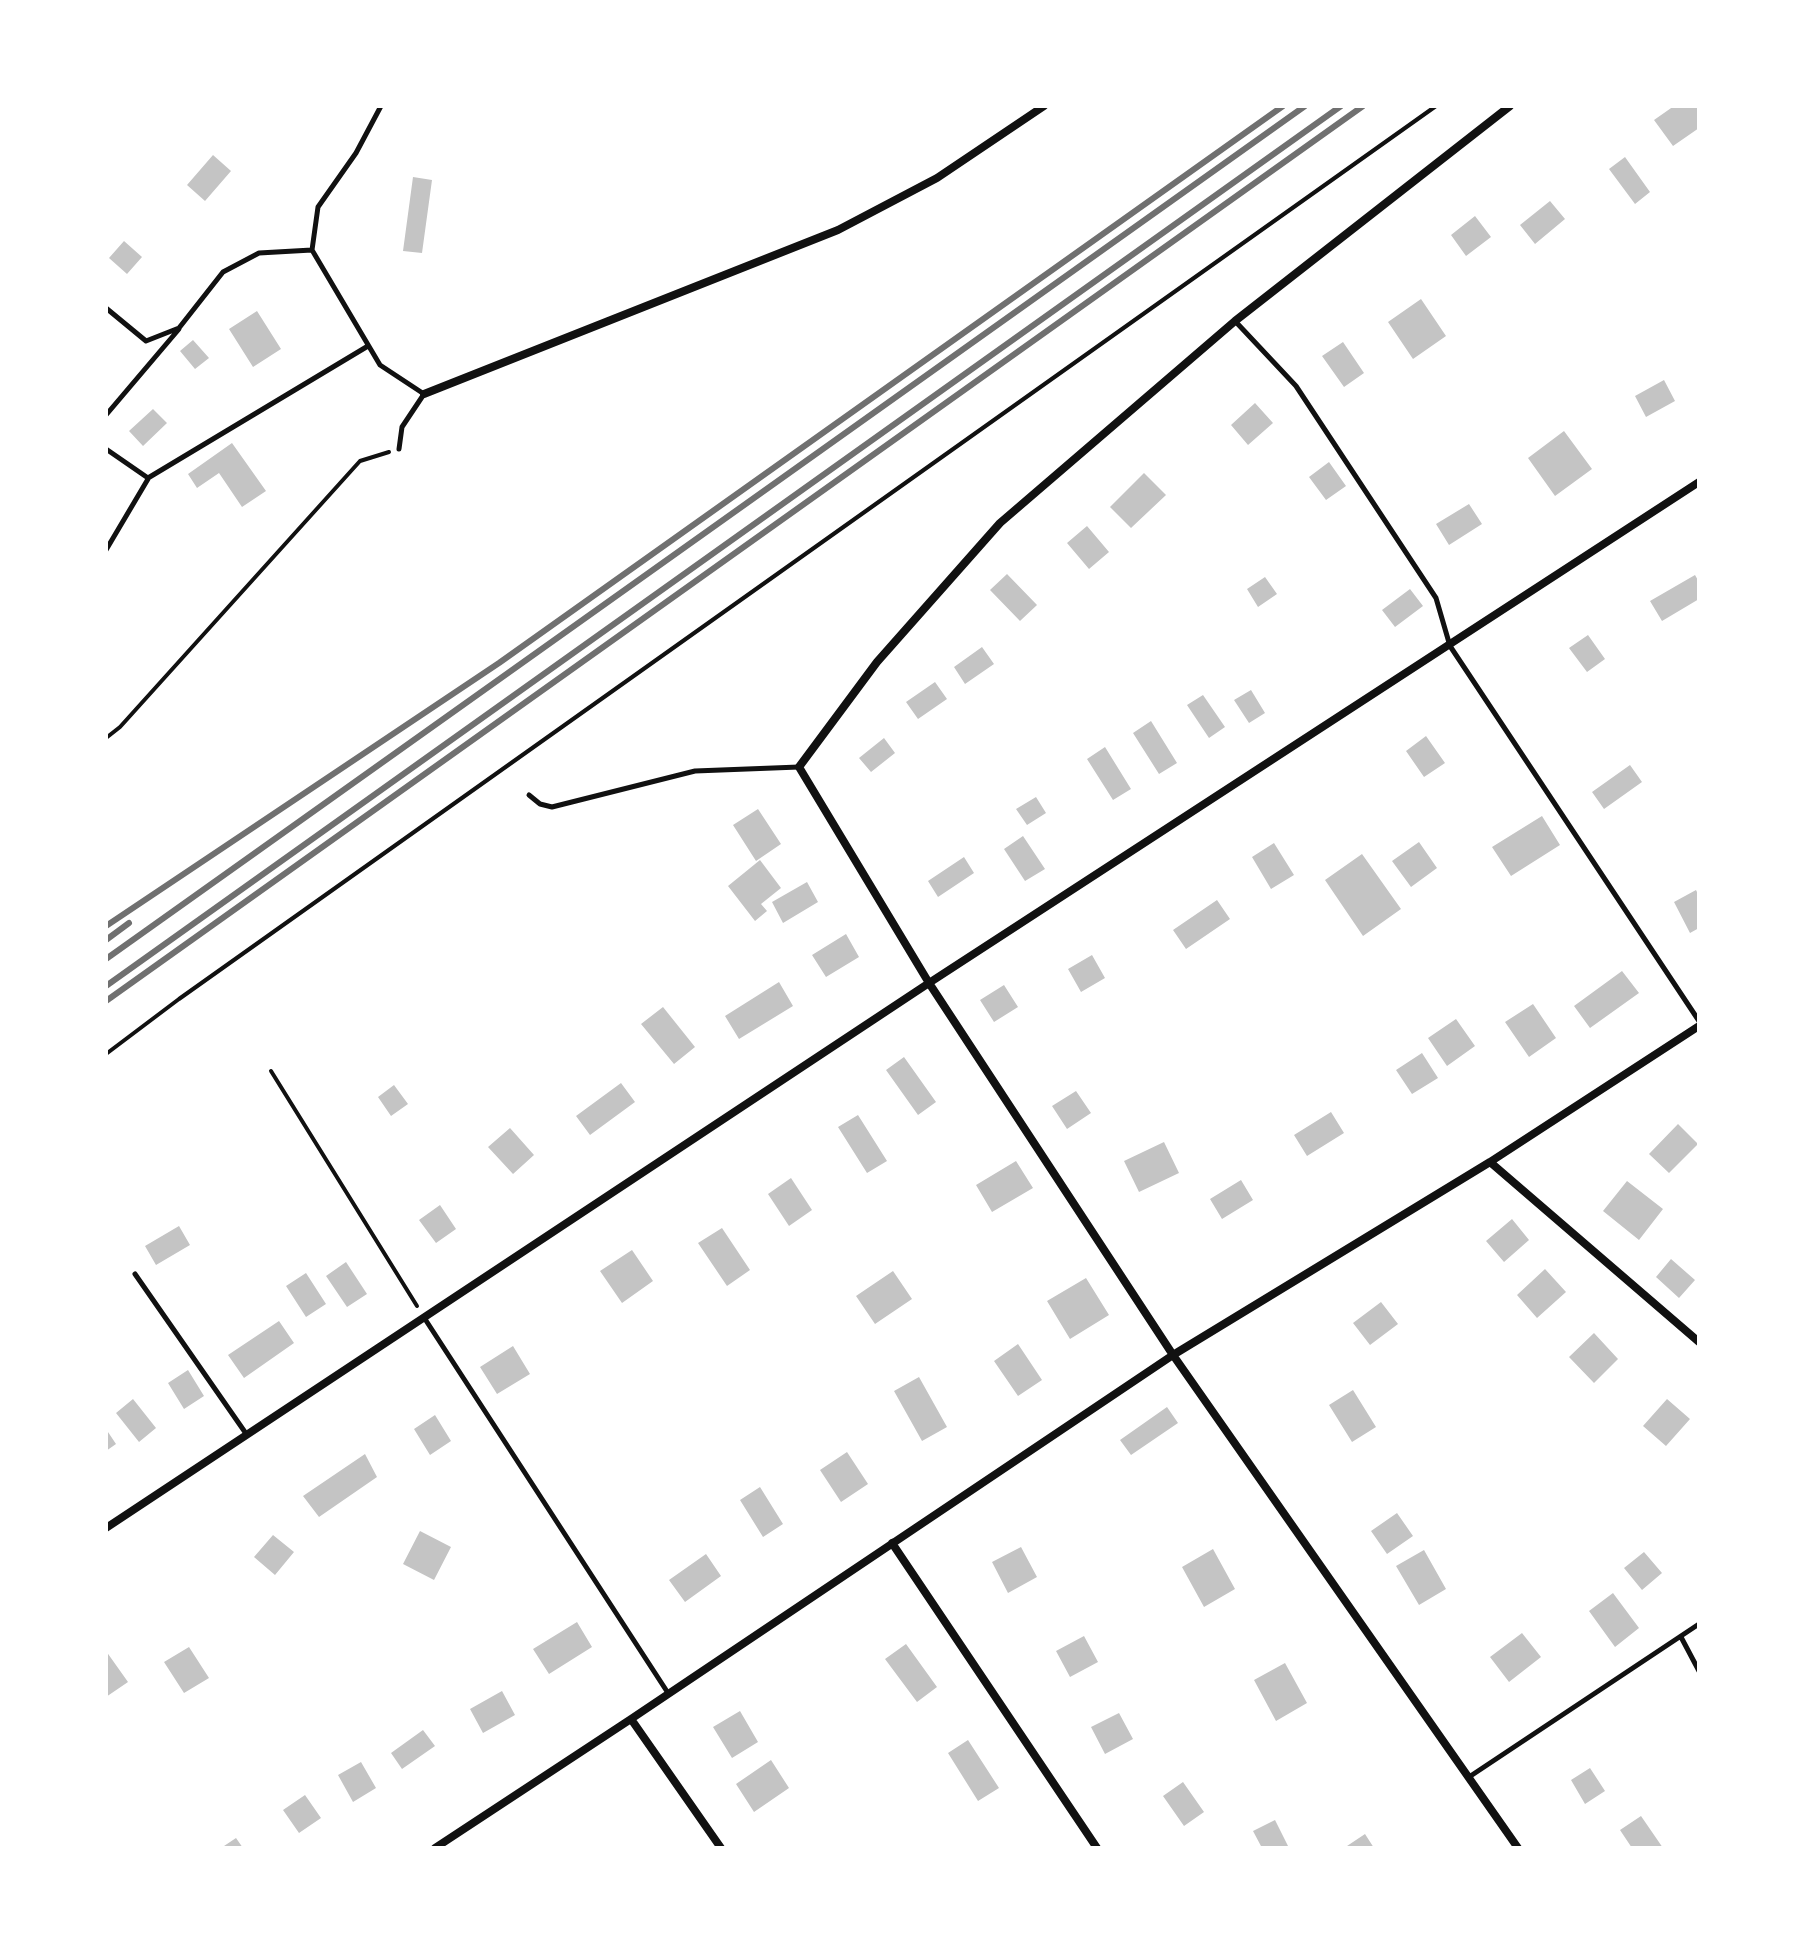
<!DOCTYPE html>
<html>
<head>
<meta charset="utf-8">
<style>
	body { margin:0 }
	#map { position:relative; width:1805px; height:1954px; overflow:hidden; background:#fff; font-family:"DM Sans",sans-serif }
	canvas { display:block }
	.frame { position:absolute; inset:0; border:108px solid #fff; pointer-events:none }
</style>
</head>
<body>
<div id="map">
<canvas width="1805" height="1954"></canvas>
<div class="frame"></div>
</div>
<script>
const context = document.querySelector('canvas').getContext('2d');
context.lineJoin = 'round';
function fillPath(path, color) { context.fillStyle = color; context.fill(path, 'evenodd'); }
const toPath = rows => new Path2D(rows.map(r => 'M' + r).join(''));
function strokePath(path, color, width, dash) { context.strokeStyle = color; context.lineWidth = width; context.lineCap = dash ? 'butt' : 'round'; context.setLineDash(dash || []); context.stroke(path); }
const building = toPath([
	[1674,106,1697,106,1699,128,1673,146,1654,120],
	[213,155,231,171,205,201,187,185],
	[1625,157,1650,192,1635,204,1609,169],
	[413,177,432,180,422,253,403,251],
	[1550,201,1565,219,1535,244,1520,225],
	[1475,216,1491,237,1466,256,1451,235],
	[124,241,142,257,127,274,109,258],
	[1421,299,1446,336,1413,359,1388,322],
	[257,311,281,349,253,367,229,329],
	[193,340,209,358,195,369,180,351],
	[1343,342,1364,373,1344,387,1322,356],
	[1664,380,1675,401,1646,417,1635,396],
	[1255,403,1273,423,1248,445,1231,425],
	[153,409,167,423,143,446,129,431],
	[1564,431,1592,469,1555,496,1528,458],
	[232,443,266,491,242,507,219,473,197,488,188,474],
	[1329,462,1346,486,1326,500,1309,477],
	[1144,473,1166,495,1131,528,1110,507],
	[1469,504,1482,524,1449,545,1436,524],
	[1087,526,1109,552,1089,569,1067,543],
	[1007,574,1037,605,1020,621,990,590],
	[1695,575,1699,582,1699,599,1662,621,1650,601],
	[1265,577,1277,594,1258,607,1247,589],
	[1410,589,1423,606,1395,627,1382,610],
	[1588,635,1605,659,1587,672,1569,648],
	[982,647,994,664,965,684,954,667],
	[935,682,947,699,918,719,906,702],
	[1251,690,1265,713,1249,723,1234,700],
	[1203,695,1225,727,1209,738,1187,705],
	[1151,721,1177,763,1159,774,1133,733],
	[1426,736,1445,763,1424,777,1406,751],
	[884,738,895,753,871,772,859,758],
	[1105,747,1131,789,1113,800,1087,759],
	[1630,765,1642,782,1604,809,1592,792],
	[1036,797,1046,813,1027,825,1016,809],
	[758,809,781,844,756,861,733,825],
	[1542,816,1560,845,1511,876,1492,847],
	[1023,836,1045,869,1025,881,1004,849],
	[1419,842,1437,868,1411,887,1392,861],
	[1274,843,1294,875,1271,889,1252,857],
	[1362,854,1401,909,1363,936,1325,880],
	[964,857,974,873,938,897,928,881],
	[760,860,781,888,761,904,767,911,755,921,728,886],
	[807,882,818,902,783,923,772,902],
	[1696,890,1699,896,1699,928,1690,933,1674,902],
	[1217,900,1230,919,1186,949,1173,930],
	[846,934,859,957,826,977,812,955],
	[1092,955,1105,978,1081,992,1068,969],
	[1622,971,1639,993,1590,1028,1574,1006],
	[779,982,793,1006,739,1039,725,1016],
	[1004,985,1018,1007,994,1022,980,1000],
	[1533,1004,1556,1038,1529,1057,1505,1022],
	[663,1007,695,1047,674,1064,641,1024],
	[1456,1019,1475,1046,1447,1066,1428,1038],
	[1422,1053,1438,1078,1412,1094,1396,1070],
	[904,1057,936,1102,918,1115,886,1070],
	[621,1083,635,1102,590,1135,576,1116],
	[394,1085,408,1104,391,1116,378,1097],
	[1076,1091,1091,1113,1067,1129,1052,1106],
	[1331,1112,1344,1133,1307,1156,1294,1135],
	[858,1115,887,1161,867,1173,838,1127],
	[1678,1124,1698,1144,1669,1173,1649,1154],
	[510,1128,534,1155,513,1174,488,1147],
	[1164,1142,1179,1173,1139,1192,1124,1161],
	[1016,1161,1033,1188,992,1212,976,1185],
	[791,1178,812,1210,789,1226,768,1194],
	[1241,1180,1253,1200,1222,1219,1210,1199],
	[1627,1181,1663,1209,1639,1240,1603,1211],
	[440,1205,456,1229,436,1243,419,1220],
	[1512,1219,1529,1240,1504,1262,1486,1241],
	[179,1226,190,1245,156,1265,145,1246],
	[722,1228,750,1270,727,1286,698,1243],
	[632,1250,653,1281,622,1303,600,1271],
	[1671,1259,1695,1280,1679,1298,1656,1277],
	[346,1262,367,1294,347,1307,326,1276],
	[1545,1269,1566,1292,1537,1318,1517,1295],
	[893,1271,912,1299,875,1324,856,1296],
	[306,1273,326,1304,306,1317,286,1286],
	[1086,1278,1109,1315,1070,1339,1047,1301],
	[1381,1302,1398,1324,1370,1345,1353,1323],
	[279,1321,294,1343,244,1378,228,1355],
	[1594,1333,1618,1359,1594,1383,1569,1357],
	[1018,1344,1042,1380,1018,1396,994,1361],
	[513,1346,530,1374,497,1394,480,1367],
	[188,1370,204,1396,184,1409,168,1383],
	[919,1377,947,1427,922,1441,894,1391],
	[1353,1390,1376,1427,1352,1442,1329,1405],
	[133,1399,156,1428,139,1442,116,1413],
	[1667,1399,1690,1419,1666,1446,1643,1426],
	[1167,1407,1178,1423,1131,1455,1120,1440],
	[435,1415,451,1441,430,1455,414,1429],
	[106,1429,116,1444,106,1451],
	[847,1452,868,1484,841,1502,820,1470],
	[365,1454,377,1477,319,1517,303,1496],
	[760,1487,783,1524,763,1537,740,1500],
	[1397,1513,1413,1536,1387,1554,1371,1531],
	[420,1531,451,1547,434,1580,403,1564],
	[273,1535,294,1552,275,1575,254,1557],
	[1021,1547,1037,1577,1008,1593,992,1562],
	[1213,1549,1235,1589,1204,1607,1182,1567],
	[1424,1550,1446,1589,1419,1605,1396,1566],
	[1644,1552,1662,1573,1642,1590,1624,1568],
	[706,1554,721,1576,685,1602,669,1580],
	[1613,1593,1639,1628,1615,1647,1589,1611],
	[577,1622,592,1647,549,1674,533,1649],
	[1522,1633,1541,1657,1509,1682,1490,1657],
	[1084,1636,1098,1662,1070,1677,1056,1651],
	[906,1644,937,1687,917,1702,885,1659],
	[189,1647,209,1678,184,1693,164,1662],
	[106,1651,128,1682,106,1697],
	[1285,1663,1307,1703,1276,1721,1254,1680],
	[502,1691,515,1715,483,1733,470,1709],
	[740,1711,758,1742,732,1758,713,1727],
	[1119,1713,1133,1739,1105,1754,1091,1727],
	[423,1730,435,1746,402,1769,391,1753],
	[968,1740,999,1788,978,1801,948,1753],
	[771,1760,789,1788,754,1812,736,1784],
	[361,1762,376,1788,353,1802,338,1775],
	[1590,1768,1605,1791,1585,1804,1571,1780],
	[1183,1782,1204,1812,1184,1826,1163,1796],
	[305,1795,321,1818,299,1833,283,1810],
	[1641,1816,1663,1848,1632,1848,1620,1830],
	[1275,1820,1289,1848,1262,1848,1253,1831],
	[1365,1834,1374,1848,1344,1848],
	[236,1838,243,1848,221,1848]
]);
const path = toPath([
	[106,738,120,727,360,461,389,452],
	[106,1054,179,999,1436,106],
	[271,1071,417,1306]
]);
const service = toPath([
	[312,250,318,207,356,153,381,106],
	[106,308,146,341,179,328,223,272,259,253,312,250,380,365,424,394,402,427,399,449],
	[1235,321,1296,386,1436,598,1450,646,1699,1021],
	[106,415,179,329],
	[106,449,148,478,368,346],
	[106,550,148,479],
	[529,795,540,804,552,807,695,771,799,767],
	[135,1274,247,1435],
	[425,1319,668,1693],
	[1681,1637,1699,1671],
	[1469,1777,1699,1624]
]);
const minor = toPath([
	[1510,106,1235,321,1000,523,877,662,799,767,929,983,1173,1355,1518,1848],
	[424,394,838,230,937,178,1044,106],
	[1490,1162,1699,1342],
	[106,1528,929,983,1699,482],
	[892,1543,1097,1848],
	[631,1719,721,1848],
	[435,1848,631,1719,1173,1355,1490,1162,1699,1026]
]);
const rail = toPath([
	[106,926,499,663,1283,106],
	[106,940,129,923],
	[106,959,1305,106],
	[106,986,1341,106],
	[106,1001,1363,106]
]);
fillPath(building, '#c4c4c4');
strokePath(path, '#111', 4);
strokePath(service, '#111', 5);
strokePath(minor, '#111', 8);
strokePath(rail, '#707070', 6);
</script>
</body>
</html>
